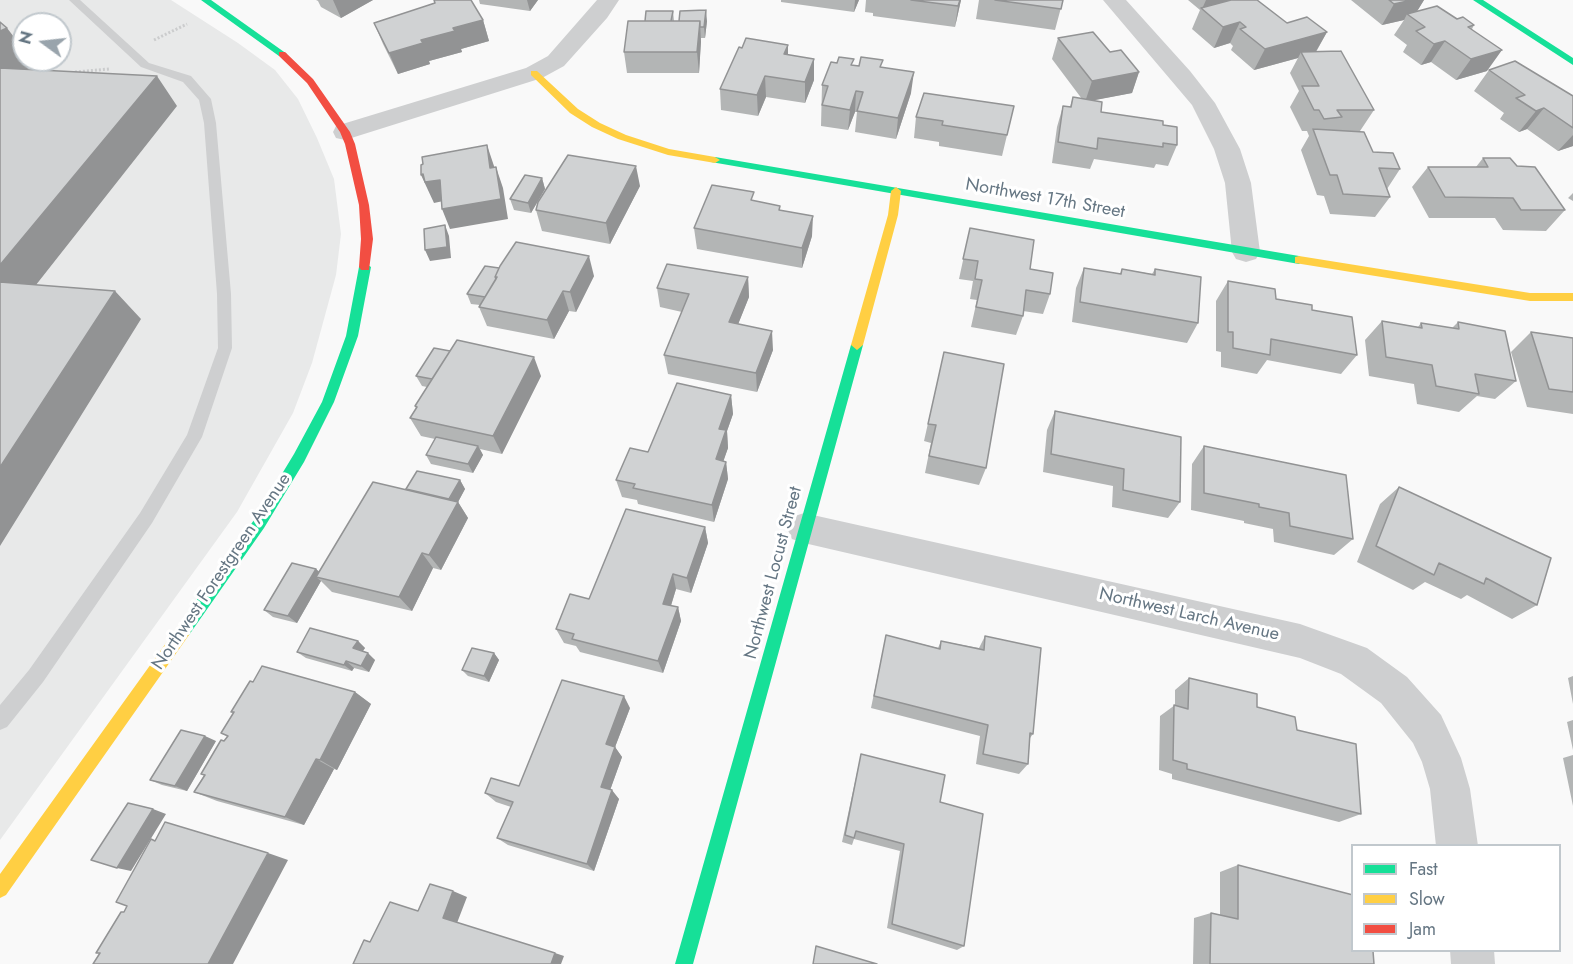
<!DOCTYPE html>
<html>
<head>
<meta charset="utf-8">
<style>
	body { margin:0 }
	#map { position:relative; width:1573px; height:964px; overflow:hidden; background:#f9f9f9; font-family:Jost,sans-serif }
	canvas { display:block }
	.legend { position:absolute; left:1351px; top:844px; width:210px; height:108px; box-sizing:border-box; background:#fff; border:2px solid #c1c8cd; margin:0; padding:8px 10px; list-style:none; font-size:18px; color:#657683 }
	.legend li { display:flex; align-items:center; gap:12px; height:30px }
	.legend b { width:30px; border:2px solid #c1c8cd }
	.north { position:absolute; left:12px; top:12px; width:60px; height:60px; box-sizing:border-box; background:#fff; border:2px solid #c1c8cd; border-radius:50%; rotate:285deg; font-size:16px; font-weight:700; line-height:24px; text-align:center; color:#657683 }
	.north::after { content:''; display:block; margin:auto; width:21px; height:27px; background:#99a4ac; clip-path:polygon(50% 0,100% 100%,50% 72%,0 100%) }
</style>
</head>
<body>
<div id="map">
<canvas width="1573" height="964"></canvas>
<ul class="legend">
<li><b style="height:8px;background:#16e098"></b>Fast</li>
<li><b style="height:8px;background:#ffcf43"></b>Slow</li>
<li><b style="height:8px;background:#f24e42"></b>Jam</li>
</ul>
<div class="north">N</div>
</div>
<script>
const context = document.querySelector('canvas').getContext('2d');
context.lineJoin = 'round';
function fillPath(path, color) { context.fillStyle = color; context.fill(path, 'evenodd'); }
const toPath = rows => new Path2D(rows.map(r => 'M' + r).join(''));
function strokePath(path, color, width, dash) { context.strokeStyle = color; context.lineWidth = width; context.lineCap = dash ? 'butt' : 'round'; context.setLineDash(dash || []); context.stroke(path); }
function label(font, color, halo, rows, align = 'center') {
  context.font = font + ' Jost,sans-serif'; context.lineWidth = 6; context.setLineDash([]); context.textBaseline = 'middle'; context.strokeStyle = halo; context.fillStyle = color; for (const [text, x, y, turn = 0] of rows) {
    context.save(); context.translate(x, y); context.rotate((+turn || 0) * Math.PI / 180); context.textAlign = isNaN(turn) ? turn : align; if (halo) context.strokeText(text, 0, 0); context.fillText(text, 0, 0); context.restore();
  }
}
const built = toPath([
	[0,0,171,0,238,43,275,70,298,99,317,138,334,179,341,234,336,275,312,363,293,413,237,512,0,840],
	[24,24,60,24,60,60,24,60]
]);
const path = toPath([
	[154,40,187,24],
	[75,72,109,69]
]);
const lane = toPath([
	[69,0,80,0,149,63,191,76,211,99,216,123,231,294,232,348,202,437,152,523,43,682,7,727,0,730,0,705,29,670,140,513,187,435,218,348,217,294,204,123,199,100,183,82,141,67,69,0]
]);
const street = toPath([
	[597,0,619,0,607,18,564,66,542,78,345,140,336,138,333,132,336,126,526,68,548,56,597,0],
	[1103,0,1126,0,1190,71,1215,103,1240,149,1251,183,1260,252,1256,259,1246,262,1236,259,1232,252,1225,183,1214,149,1192,105,1103,0],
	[804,513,1300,624,1367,648,1407,677,1441,715,1461,758,1470,789,1478,846,1436,846,1430,789,1422,762,1413,743,1381,703,1341,674,1300,658,804,543,792,539,787,528,792,517,804,513],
	[1450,950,1494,950,1495,964,1451,964,1450,950]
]);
const fast = toPath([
	[201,0,211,0,287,54,279,56,201,0],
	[1473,0,1483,0,1573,58,1573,65,1473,0],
	[715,157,1299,256,1305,260,1299,264,711,162,711,158,715,157],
	[365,263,371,267,358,336,334,402,304,462,264,528,189,635,184,637,179,635,177,630,179,625,254,520,294,454,322,402,346,336,359,267,365,263],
	[857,340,863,345,693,964,675,964,851,345,857,340]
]);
const slow = toPath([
	[531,71,537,71,578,109,600,123,626,135,669,149,715,157,720,160,715,163,668,155,618,139,592,127,570,113,531,75,531,71],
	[896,187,901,191,898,215,863,345,857,350,851,345,888,215,891,191,896,187],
	[1299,256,1530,293,1573,293,1573,301,1530,301,1295,263,1295,257,1299,256],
	[184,623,189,625,191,630,189,635,6,895,0,898,0,874,179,625,184,623]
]);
const jam = toPath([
	[279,52,285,52,313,79,350,132,355,144,369,205,373,239,369,270,361,270,359,267,361,239,359,205,345,144,340,132,307,83,279,56,279,52]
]);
const wall = toPath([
	[316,0,373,0,341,18,321,7,318,1],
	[434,0,483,20,489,41,461,49,462,52,429,61,430,64,398,74,383,44,374,23,435,3],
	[479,0,538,0,530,11,480,4],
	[781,0,859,0,854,12,781,2],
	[866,0,961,0,955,27,873,16,873,13,865,12],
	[979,0,1063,0,1055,30,976,19],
	[1188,0,1257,0,1287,23,1327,32,1316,52,1374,110,1360,131,1347,131,1373,152,1400,169,1387,189,1390,197,1375,217,1330,214,1324,196,1317,195,1301,150,1309,136,1307,131,1302,131,1290,107,1299,91,1290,73,1298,58,1254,70,1231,50,1233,46,1230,43,1214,48,1192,29,1200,10],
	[1351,0,1424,0,1417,11,1457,19,1474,25,1472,29,1487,71,1456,80,1431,62,1421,65,1403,52,1407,45,1394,35,1404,20,1382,25],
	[673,11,674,21,707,21,705,38,701,38,699,73,627,73,624,52,645,21],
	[1058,38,1110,52,1139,72,1132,93,1094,100,1101,112,1163,125,1177,145,1168,166,1156,164,1154,168,1094,159,1090,169,1052,163,1057,127,1063,106,1070,107,1073,97,1082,99,1052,59],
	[788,55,814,59,814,80,805,103,766,97,758,116,721,110,720,89],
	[853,65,882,68,911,93,896,139,855,132,857,112,855,112,848,130,821,126,822,85],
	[1489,70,1573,96,1573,146,1558,151,1527,129,1519,132,1500,119,1504,113,1474,91],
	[1014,106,1002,156,939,146,939,142,914,138,916,117],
	[1483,158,1517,166,1565,210,1546,231,1503,230,1495,218,1429,218,1412,187,1428,167,1476,167],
	[542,178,545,189,531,213,514,210,510,199],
	[640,186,610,244,542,231,536,210],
	[1573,193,1573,201,1568,198],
	[754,201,780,210,812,236,802,268,697,249,694,228],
	[970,228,1030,269,1050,294,1043,314,1023,311,1023,316,1016,335,971,327,977,300,970,299,973,281,959,279],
	[499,268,594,276,576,312,569,311,554,339,487,326,479,307,480,305,471,304,467,294],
	[1084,268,1120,274,1122,269,1152,274,1155,269,1198,323,1187,343,1072,322,1076,288],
	[748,277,749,297,738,324,773,350,757,392,668,374,664,355,682,312,660,307,657,288],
	[1228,281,1276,299,1312,310,1357,355,1341,374,1267,360,1257,374,1221,367,1221,352,1216,351,1216,301],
	[1382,321,1418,327,1421,323,1452,328,1458,322,1516,381,1495,399,1477,396,1459,412,1417,404,1414,384,1369,376,1365,340],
	[1531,332,1573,338,1573,414,1527,407,1511,352],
	[944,352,986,468,979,485,925,473,931,443,924,441],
	[416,376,541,376,502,454,480,449,483,455,473,473,431,464,426,455,435,439,421,436,410,418,416,408,415,406,427,387,422,386],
	[731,395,733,414,727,431,728,448,723,461,726,462,728,479,714,522,638,504,637,500,622,497,616,480,648,452],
	[1055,411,1180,502,1168,518,1112,507,1113,486,1043,472,1047,430],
	[1204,446,1353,539,1334,555,1274,542,1273,529,1244,523,1244,521,1191,510,1192,464],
	[460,480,465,489,458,502,468,518,441,570,433,568,412,611,332,592,321,581,297,623,273,617,264,610,316,569,319,572,406,490],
	[1399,487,1537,605,1512,619,1467,595,1461,599,1425,582,1413,590,1357,562,1380,504],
	[705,527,708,543,691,593,676,589,671,606,678,607,681,621,663,673,580,652,576,646,564,643,556,629,589,599],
	[886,635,938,648,941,641,979,648,985,636,1033,734,1030,738,1028,764,1019,774,976,764,980,736,871,708],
	[358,641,365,648,363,651,375,660,369,672,354,668,352,671,306,658,297,652],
	[494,653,499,660,489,682,468,676,462,670],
	[1573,676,1573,704,1568,678],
	[1189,678,1257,707,1297,730,1361,814,1339,822,1172,779,1172,774,1159,770,1160,716,1175,705,1175,690],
	[253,682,355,692,371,704,337,770,334,769,304,825,217,801,194,792,227,736,221,733,234,713,231,712],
	[630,708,615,747,622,757,610,790,619,799,594,871,508,845,497,838,511,807,496,802,485,793,519,786],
	[1573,720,1573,750,1567,722],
	[216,741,187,791,162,785,150,780],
	[861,754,940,802,964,946,957,950,887,928,900,851,854,839,852,845,842,842],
	[1573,755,1573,806,1563,758],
	[1238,865,1374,964,1193,964,1194,918,1211,913,1220,915,1220,872]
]);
const shadedWall = toPath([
	[333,0,373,0,341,18],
	[527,0,538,0,530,11],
	[855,0,859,0,854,12],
	[960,0,961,0,955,27,958,6],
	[1206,0,1236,0,1202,9],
	[1412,0,1424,0,1413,18,1407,14,1404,20,1382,25,1394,4],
	[706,10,707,21,705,38,704,27],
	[483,20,489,41,461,49,462,52,429,61,430,64,398,74,389,53,453,28],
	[700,21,701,42,699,73,697,52],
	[1240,22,1230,43,1214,48,1223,27],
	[7,28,24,50,24,60,32,60,36,65,0,81,0,31],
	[1327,32,1315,53,1301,52,1298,58,1254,70,1265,49],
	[1445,41,1431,62,1421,65,1434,44],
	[788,45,788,66,784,54],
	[1502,50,1487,71,1456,80,1471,59],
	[814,59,814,80,805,103,805,82],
	[914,72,911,93,896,139,898,118],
	[1139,72,1132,93,1085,102,1092,81],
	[157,76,177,106,17,309,0,294,0,265],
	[765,76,766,97,758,116,757,95],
	[856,91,855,112,848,130,850,110],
	[1544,108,1527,129,1519,132,1536,111],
	[1573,135,1573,146,1558,151],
	[487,145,494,166,497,189,490,168],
	[636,166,640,186,610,244,606,223],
	[496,167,503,188,508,219,450,229,442,209],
	[423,174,440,180,448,200,434,203,421,175],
	[542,178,545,189,531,213,528,203],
	[813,216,812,236,802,268,802,248],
	[445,225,449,236,451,258,430,261,425,250],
	[589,256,594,276,576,312,570,292],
	[748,277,749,297,731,342,729,322],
	[115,291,141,319,0,546,0,467],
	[563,291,569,311,554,339,547,320],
	[772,331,773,350,757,392,756,373],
	[534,357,541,376,502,454,493,436],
	[731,395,733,414,727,431,728,448,718,477,716,459,719,429],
	[478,446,483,455,473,473,468,464],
	[726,462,728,479,714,522,712,505],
	[460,480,465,489,458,502,468,518,441,570,429,555,449,500],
	[705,527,708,543,691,593,687,578],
	[422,553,433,568,412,611,399,597],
	[316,569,324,576,316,577,321,581,297,623,288,616],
	[673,574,676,589,667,618,663,604],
	[678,607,681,621,663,673,658,661],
	[358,641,365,648,360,655,353,648],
	[368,653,375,660,369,672,361,666],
	[494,653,499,660,489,682,484,676],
	[346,661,354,668,352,671,344,665],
	[355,692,371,704,337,770,320,760],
	[624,696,630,708,612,755,606,744],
	[205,736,216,741,187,791,175,786],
	[615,747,622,757,608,796,601,787],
	[316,759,334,769,304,825,285,817],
	[612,790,619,799,594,871,587,864],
	[153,809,166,814,131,871,117,868],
	[268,853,288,860,233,964,208,964],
	[453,891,467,897,457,923,443,918],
	[555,953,564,956,561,964,551,964]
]);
const building = toPath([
	[434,0,471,0,483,20,453,28,455,31,421,40,423,43,389,53,374,23,435,3,434,0],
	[911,0,960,0,958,6,911,0],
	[995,0,1063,0,1061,9,995,0],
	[1231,0,1257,0,1287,23,1307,17,1327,32,1265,49,1240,29,1246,27,1240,22,1223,27,1201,8,1231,0],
	[1389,0,1412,0,1394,4,1389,0],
	[1437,6,1457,19,1463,17,1474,25,1468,27,1502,50,1471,59,1445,41,1434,44,1416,31,1425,27,1407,14,1437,6],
	[706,10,704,27,700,27,700,21,679,21,680,11,706,10],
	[646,11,673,11,671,21,645,21,646,11],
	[628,21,700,21,697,52,624,52,628,21],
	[0,22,7,28,0,31,0,22],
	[1093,32,1110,52,1121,50,1139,72,1092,81,1058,38,1093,32],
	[746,38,788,45,784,54,814,59,805,82,765,76,757,95,720,89,739,47,742,48,746,38],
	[1341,51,1374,110,1337,110,1342,117,1324,119,1319,110,1314,110,1302,86,1319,86,1301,52,1341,51],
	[839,57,854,59,851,65,859,66,861,57,883,60,880,67,914,72,898,118,857,111,863,92,856,91,850,110,822,105,828,86,822,85,831,62,837,63,839,57],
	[1515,61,1573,96,1573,128,1544,108,1536,111,1516,98,1525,95,1489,70,1515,61],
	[0,68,157,76,0,265,0,68],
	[924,93,1014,106,1007,135,942,125,943,121,916,117,924,93],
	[1073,97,1102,102,1101,112,1163,121,1163,125,1177,127,1177,145,1163,143,1163,147,1098,138,1097,149,1058,142,1063,106,1071,107,1073,97],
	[1313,129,1364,132,1373,152,1393,153,1400,169,1379,168,1390,197,1343,194,1337,175,1330,175,1313,129],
	[487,145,490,168,496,167,501,199,442,209,440,180,425,182,423,174,421,175,421,165,423,164,422,157,487,145],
	[568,155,636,166,606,223,536,210,538,202,568,155],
	[1483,158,1510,158,1517,166,1535,167,1565,210,1521,210,1513,198,1445,197,1428,167,1488,167,1483,158],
	[525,175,542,178,528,203,510,199,525,175],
	[712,185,754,192,751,200,780,206,779,210,813,216,802,248,694,228,712,185],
	[445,225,447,247,425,250,424,229,445,225],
	[970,228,1034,240,1030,269,1053,273,1050,294,1026,290,1023,316,976,307,982,280,975,279,978,261,963,259,970,228],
	[516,242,589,256,570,292,563,291,547,320,479,307,497,277,495,277,500,266,516,242],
	[667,264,748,277,729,322,772,331,756,373,664,355,689,294,657,288,667,264],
	[485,266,499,268,495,277,496,279,485,297,467,294,485,266],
	[1084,268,1121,274,1122,269,1155,275,1155,269,1201,277,1198,323,1080,302,1084,268],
	[1228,281,1275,289,1276,299,1312,305,1312,310,1352,317,1357,355,1271,339,1270,355,1233,348,1233,332,1228,332,1228,281],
	[0,282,115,291,0,467,0,282],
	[1382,321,1422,328,1421,323,1459,329,1458,322,1505,331,1516,381,1475,374,1479,394,1436,386,1432,365,1386,357,1382,321],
	[1531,332,1573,338,1573,392,1549,389,1531,332],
	[457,340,534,357,493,436,410,418,417,407,415,406,457,340],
	[434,348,450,351,432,379,416,376,434,348],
	[944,352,1004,364,986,468,929,456,936,425,928,424,944,352],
	[677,383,731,395,719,429,726,430,716,459,726,462,712,505,633,488,635,484,616,480,630,448,648,452,677,383],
	[1055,411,1181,437,1180,502,1123,490,1124,469,1051,454,1055,411],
	[436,437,478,446,468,464,426,455,436,437],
	[1204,446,1346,475,1353,539,1290,526,1289,513,1259,507,1259,504,1204,493,1204,446],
	[417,471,460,480,449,499,406,489,417,471],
	[373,482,458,502,429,555,422,553,399,597,316,577,373,482],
	[1399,487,1551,558,1537,605,1486,578,1484,584,1439,563,1434,575,1376,546,1399,487],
	[626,509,705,527,687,578,673,574,663,604,678,607,658,661,572,639,574,634,556,629,570,594,589,599,626,509],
	[292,563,316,569,288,616,264,610,292,563],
	[310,628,358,641,353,648,368,653,361,666,346,661,344,665,297,652,310,628],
	[886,635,940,649,941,641,984,650,985,636,1041,648,1033,734,1030,733,1028,764,983,754,988,725,874,696,886,635],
	[472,648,494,653,484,676,462,670,472,648],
	[262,666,355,692,320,760,316,759,285,817,194,792,205,775,201,774,221,740,224,741,228,736,221,733,234,712,231,712,250,681,253,682,262,666],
	[1189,678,1257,694,1257,707,1295,717,1297,730,1356,744,1361,814,1187,769,1187,764,1173,760,1174,705,1188,709,1189,678],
	[562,680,624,696,606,744,615,747,601,787,612,790,587,864,497,838,513,802,485,793,491,778,519,786,562,680],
	[181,730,205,736,175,786,150,780,181,730],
	[861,754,945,775,940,802,983,814,964,946,892,924,904,844,856,831,854,838,845,835,861,754],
	[128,803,153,809,117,868,91,860,128,803],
	[165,822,268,853,208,964,93,964,100,953,96,953,121,912,124,912,127,906,116,902,151,839,155,841,165,822],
	[1238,865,1353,895,1353,951,1373,951,1374,964,1210,964,1211,913,1238,919,1238,865],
	[430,884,453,891,443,918,555,953,551,964,353,964,364,940,370,942,390,902,418,911,430,884],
	[816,946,877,964,813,964,816,946]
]);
const streetNames = [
	["Northwest 17th Street",1045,199,10],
	["Northwest Forestgreen Avenue",222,572,-56],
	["Northwest Locust Street",774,573,-75],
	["Northwest Larch Avenue",1189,615,13]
];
fillPath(built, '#e8e9e9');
strokePath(path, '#cbcccd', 3, [2, 2]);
fillPath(lane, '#cecfd0');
fillPath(street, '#cecfd0');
fillPath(fast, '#16e098');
fillPath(slow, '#ffcf43');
fillPath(jam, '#f24e42');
fillPath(wall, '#b3b5b5');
fillPath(shadedWall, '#929394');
fillPath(building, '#d0d2d3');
strokePath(building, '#929394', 1.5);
label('18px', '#657683', '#fff', streetNames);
</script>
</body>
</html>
